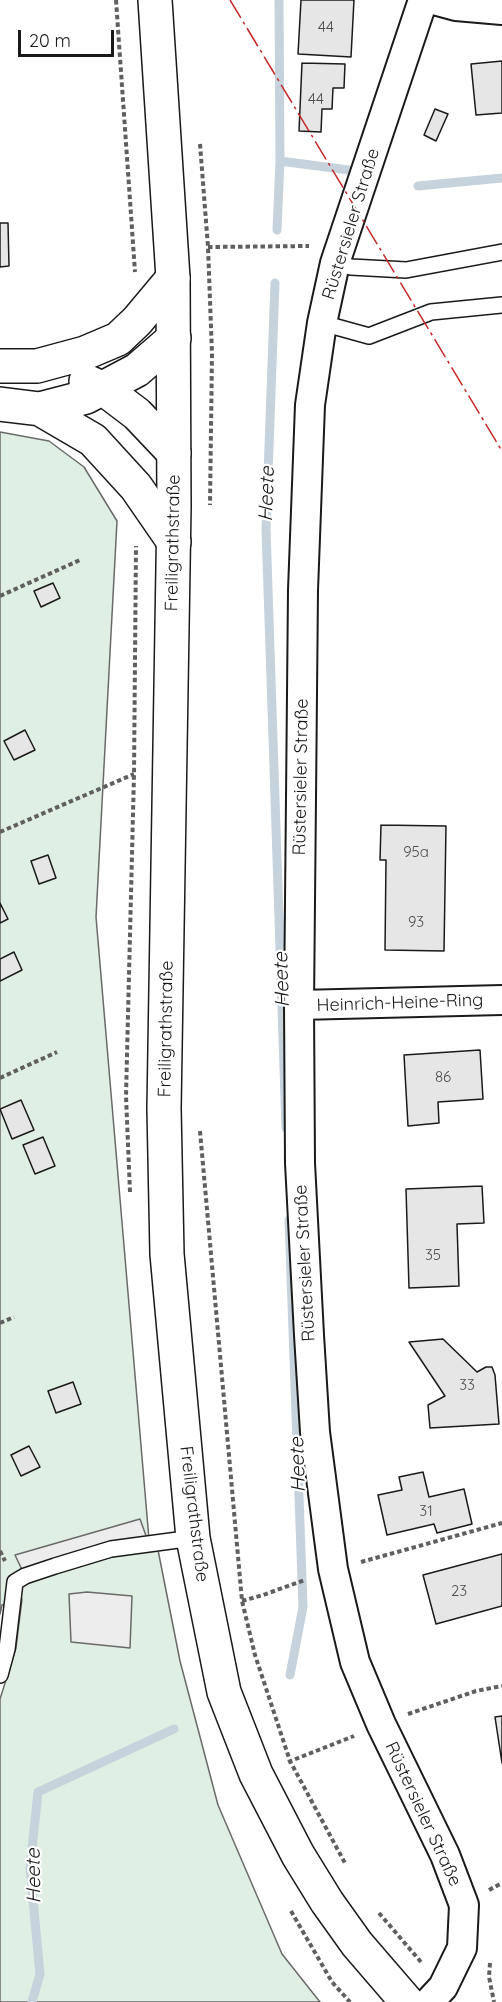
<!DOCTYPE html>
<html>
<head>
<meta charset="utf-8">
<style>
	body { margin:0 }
	#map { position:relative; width:502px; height:2002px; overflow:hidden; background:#fff; font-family:Quicksand,sans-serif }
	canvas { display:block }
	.scale { position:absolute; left:18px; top:30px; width:96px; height:27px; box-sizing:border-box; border:3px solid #1a1a1a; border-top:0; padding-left:8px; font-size:18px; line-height:21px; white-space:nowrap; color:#1a1a1a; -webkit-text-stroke:4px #fff; paint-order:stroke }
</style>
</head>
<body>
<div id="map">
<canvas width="502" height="2002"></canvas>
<div class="scale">20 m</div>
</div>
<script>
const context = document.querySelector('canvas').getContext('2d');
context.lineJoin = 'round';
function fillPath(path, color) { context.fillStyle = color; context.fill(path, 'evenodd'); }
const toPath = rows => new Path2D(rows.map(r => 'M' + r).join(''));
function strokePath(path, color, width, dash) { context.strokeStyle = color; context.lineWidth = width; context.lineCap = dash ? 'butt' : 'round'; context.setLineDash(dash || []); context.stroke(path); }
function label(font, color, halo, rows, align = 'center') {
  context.font = font + ' Quicksand,sans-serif'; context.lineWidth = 4.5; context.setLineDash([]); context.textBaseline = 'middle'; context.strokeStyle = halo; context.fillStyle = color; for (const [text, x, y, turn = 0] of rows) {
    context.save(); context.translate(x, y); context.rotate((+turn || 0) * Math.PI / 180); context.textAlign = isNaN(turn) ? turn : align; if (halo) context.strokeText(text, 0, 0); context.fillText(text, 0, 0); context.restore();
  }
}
const green = toPath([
	[0,432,49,441,84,467,117,521,96,917,150,1551,158,1550,180,1661,218,1805,282,1954,320,2002,0,2002,0,1699,16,1648,22,1599,2,1605,0,1614,0,432]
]);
const parking = toPath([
	[140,1519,149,1544,25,1576,15,1555,140,1519],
	[87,1592,132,1596,130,1648,71,1642,69,1594,87,1592]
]);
const stream = toPath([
	[280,161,356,171],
	[418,186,502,178],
	[277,230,280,161,279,0],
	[275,283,266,529,286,1128],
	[289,1220,303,1607,290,1675],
	[32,2002,40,1974,30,1868,38,1792,174,1729]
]);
const building = toPath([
	[301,0,354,0,351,57,298,54,301,0],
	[502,61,502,113,476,115,471,64,502,61],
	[302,63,345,64,344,88,333,88,332,109,322,109,321,132,299,131,302,63],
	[435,109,448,114,436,141,424,135,435,109],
	[0,223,8,223,9,266,0,267,0,223],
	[53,583,60,598,41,607,34,591,53,583],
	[25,730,35,750,14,760,4,741,25,730],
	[381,825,446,826,444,951,385,950,386,860,380,860,381,825],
	[48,855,56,878,39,884,31,861,48,855],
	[0,903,8,919,0,923,0,903],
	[14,952,22,970,0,981,0,959,14,952],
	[480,1050,483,1099,438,1102,439,1123,408,1126,404,1055,480,1050],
	[21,1100,34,1130,12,1139,0,1109,21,1100],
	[43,1137,55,1166,35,1174,23,1145,43,1137],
	[482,1186,484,1223,457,1224,459,1286,409,1288,406,1189,482,1186],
	[443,1339,477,1372,486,1367,492,1367,495,1375,499,1424,430,1428,428,1405,445,1396,409,1342,443,1339],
	[73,1382,81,1404,56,1413,48,1391,73,1382],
	[29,1446,40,1467,21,1476,11,1455,29,1446],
	[423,1472,429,1497,464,1489,472,1524,437,1533,434,1524,387,1535,378,1495,402,1490,399,1477,423,1472],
	[502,1554,502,1606,436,1624,423,1575,502,1554],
	[502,1716,502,1763,495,1717,502,1716]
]);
const path = toPath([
	[116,0,135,272],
	[200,144,208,247,212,354,210,505],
	[208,247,309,246],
	[0,596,80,560],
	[0,832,134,774],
	[0,1078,57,1052],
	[200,1131,242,1601,255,1655,290,1761,346,1865],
	[130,1192,126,1096,134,774,136,546],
	[0,1323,14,1317],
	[0,1551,5,1561],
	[361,1562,502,1523],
	[242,1601,263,1595,305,1580],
	[408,1714,476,1691,502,1686],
	[288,1762,354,1736],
	[489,1890,502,1883],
	[291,1911,332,1982,350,2002],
	[379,1913,421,1962],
	[490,1963,489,1977,494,2002]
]);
const service = toPath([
	[335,263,351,267,406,270,502,252],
	[322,323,369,336,431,312,502,305],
	[0,1675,7,1649,15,1582,25,1576,55,1566,111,1549,193,1538]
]);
const minor = toPath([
	[423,0,335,263,322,323,310,405,303,590,299,1005,300,1163,309,1335,315,1432,333,1569,355,1662,381,1724,445,1855,464,1905,462,1948,443,1987,429,2002],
	[434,0,456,6,502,10],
	[299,1005,502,1000]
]);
const tertiary = toPath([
	[0,366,37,366,85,353,118,339,137,321,173,278],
	[86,381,104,389,137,414,174,453],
	[0,404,40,409,86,397,137,370,174,338],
	[40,409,93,440,136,487,174,542]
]);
const secondary = toPath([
	[155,0,173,278,174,507,164,1108,167,1254,193,1538,224,1692,256,1774,298,1855,327,1902,357,1944,407,2002]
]);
const power = toPath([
	[230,0,502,451]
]);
const numberNames = [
	["44",326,27],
	["44",316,99],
	["95a",416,852],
	["93",416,922],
	["86",443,1077],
	["35",433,1255],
	["33",467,1385],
	["31",426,1511],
	["23",459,1591]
];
const streetNames = [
	["Rüstersieler Straße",351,224,-73],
	["Freiligrathstraße",173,543,-89],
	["Rüstersieler Straße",301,777,-89],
	["Heinrich-Heine-Ring",400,1003,-2],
	["Freiligrathstraße",166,1029,-89],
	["Rüstersieler Straße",305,1263,-93],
	["Freiligrathstraße",194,1514,83],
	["Rüstersieler Straße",423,1814,65]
];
const waterNames = [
	["Heete",267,494,-88],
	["Heete",282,980,-92],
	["Heete",298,1465,-92],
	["Heete",34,1876,-91]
];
fillPath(green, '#e0efe3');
strokePath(green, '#6a6a6a', 1.5);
fillPath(parking, '#ededed');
strokePath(parking, '#6a6a6a', 1.5);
strokePath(stream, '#c6d2dc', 9);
fillPath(building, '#e6e6e6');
strokePath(building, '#1a1a1a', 1.5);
strokePath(service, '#1a1a1a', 18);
strokePath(minor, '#1a1a1a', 32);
strokePath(tertiary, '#1a1a1a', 36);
strokePath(secondary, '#1a1a1a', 36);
strokePath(path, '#5f5f5f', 4, [4.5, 3]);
strokePath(service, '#fff', 15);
strokePath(minor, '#fff', 28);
strokePath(tertiary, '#fff', 33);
strokePath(secondary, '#fff', 33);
strokePath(power, '#c62828', 1.5, [21, 4.5, 3, 4.5]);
label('15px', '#4d4d4d', null, numberNames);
label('18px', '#1a1a1a', '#fff', streetNames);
label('italic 20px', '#1a1a1a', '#fff', waterNames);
</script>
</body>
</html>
